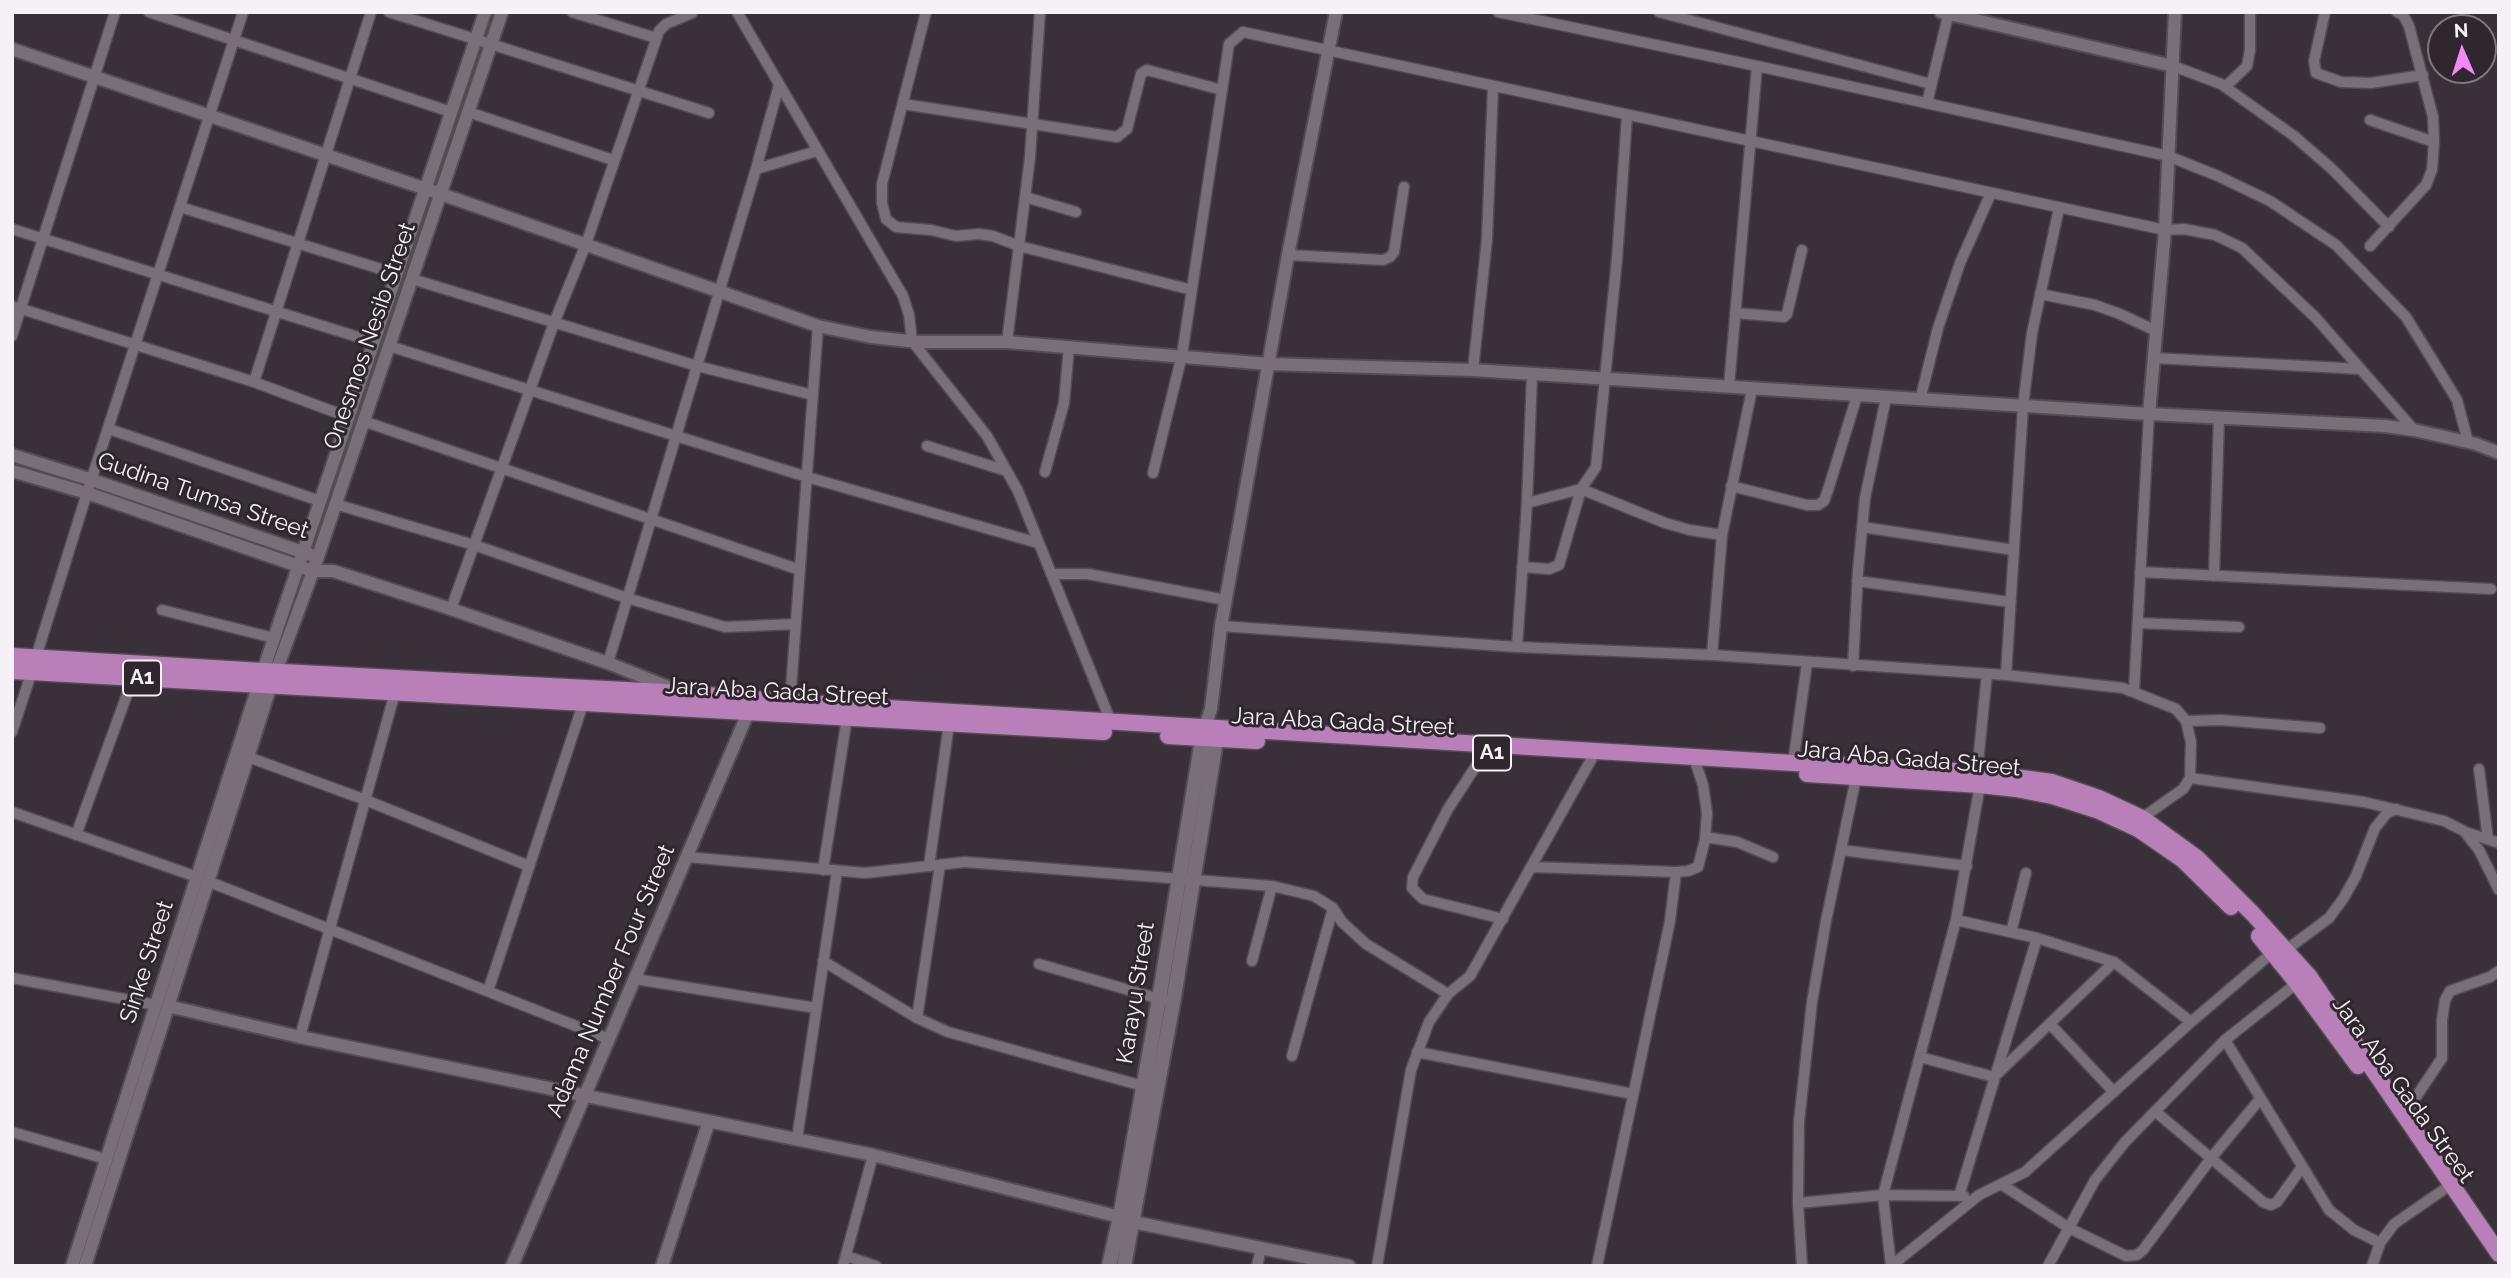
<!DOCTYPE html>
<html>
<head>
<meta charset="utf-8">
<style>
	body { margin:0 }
	#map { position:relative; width:2511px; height:1278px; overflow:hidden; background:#393039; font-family:Raleway,sans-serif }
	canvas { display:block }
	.frame { position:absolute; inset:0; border:14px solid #f6f1f6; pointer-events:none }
	.north { position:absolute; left:2427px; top:14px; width:70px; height:70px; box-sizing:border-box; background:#2f262e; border:2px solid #7f777e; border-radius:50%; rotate:357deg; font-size:19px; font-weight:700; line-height:28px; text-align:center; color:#f6f1f6 }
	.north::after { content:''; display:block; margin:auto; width:24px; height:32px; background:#f18af4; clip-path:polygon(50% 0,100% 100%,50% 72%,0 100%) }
</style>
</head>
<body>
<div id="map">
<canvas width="2511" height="1278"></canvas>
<div class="frame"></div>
<div class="north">N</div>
</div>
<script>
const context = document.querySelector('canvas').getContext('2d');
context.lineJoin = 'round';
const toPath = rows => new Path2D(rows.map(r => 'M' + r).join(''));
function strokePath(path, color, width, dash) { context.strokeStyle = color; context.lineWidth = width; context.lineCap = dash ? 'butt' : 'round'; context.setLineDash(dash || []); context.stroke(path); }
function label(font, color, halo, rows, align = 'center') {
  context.font = font + ' Raleway,sans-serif'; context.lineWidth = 6; context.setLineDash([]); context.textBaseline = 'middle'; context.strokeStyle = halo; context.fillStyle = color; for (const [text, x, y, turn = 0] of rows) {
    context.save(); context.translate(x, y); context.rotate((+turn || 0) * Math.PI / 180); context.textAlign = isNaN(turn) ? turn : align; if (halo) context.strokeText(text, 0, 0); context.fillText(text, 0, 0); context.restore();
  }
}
const minor = toPath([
	[149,12,451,112],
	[389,12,709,113],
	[572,12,656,38],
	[737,12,903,296,909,315,912,341,987,436,1018,491,1111,722],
	[926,12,882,184,882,203,886,219,896,227,931,230,956,236,979,234,993,236,1019,246,1192,290],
	[1498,12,1757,66,2168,156,2218,176,2270,201,2336,245,2406,317,2457,400,2468,442],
	[1659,12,1931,84],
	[2325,12,2314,61,2316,73,2341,82,2371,83,2423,75],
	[2173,66,2221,84,2294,136,2332,169,2389,227],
	[2225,87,2247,66,2250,50,2250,12],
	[1927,103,1949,12],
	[903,104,1117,137,1127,129,1141,74,1147,70,1222,90],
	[468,112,613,160],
	[2370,120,2434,142],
	[756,169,817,151],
	[1025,197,1076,212],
	[180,207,397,274],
	[12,229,374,342],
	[2370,246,2426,185,2432,170,2434,142,2433,117,2409,26,2403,15,2397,12],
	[1288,255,1383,260,1390,257,1394,252,1404,187],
	[412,279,697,366,813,395],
	[2040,294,2095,305,2120,314,2156,331],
	[12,306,254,382,348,417],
	[1735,313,1784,317,1787,314,1802,250],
	[12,336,115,12],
	[1007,342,1030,157,1040,12],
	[389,346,807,477,1038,543],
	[2154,358,2361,369],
	[1473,370,1487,239,1493,87],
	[254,382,371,12],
	[1729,386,1757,66],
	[1920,400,1938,328,1960,263,1991,193],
	[363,421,800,570],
	[109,429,320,501],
	[927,446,1007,471],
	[1045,472,1064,403,1069,347],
	[1153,473,1182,355,1229,44,1243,32,2165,230,2184,229,2215,235,2242,248,2316,318,2414,430],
	[1731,486,1807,505,1818,505,1824,501,1828,490,1857,396],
	[1527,503,1581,489,1665,523,1690,530,1722,535],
	[335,504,474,545,627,598,725,627,796,624],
	[1862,527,2014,550],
	[1522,567,1549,569,1559,565,1581,489,1596,467,1617,259,1627,116],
	[2140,572,2491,589],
	[1051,574,1088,574,1226,600],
	[2214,576,2219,418],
	[1857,581,2010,602],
	[451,609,554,323,586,244,659,31,666,24,692,13],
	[162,610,274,638],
	[2138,623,2239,627],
	[1221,626,1517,647,1712,655,2006,675,2123,688,2176,709,2186,721,2191,742,2190,778,2183,789,2142,818],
	[1517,647,1527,503,1532,375],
	[1712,655,1722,535,1752,389],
	[36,657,87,493,243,12],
	[608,663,756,169,779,85],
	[1853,666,1858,571,1865,498,1886,398],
	[2006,675,2023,406,2032,333,2059,208],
	[2134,691,2149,414],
	[790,702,818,326],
	[2186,721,2221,720,2320,728],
	[12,732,32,671],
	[1485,752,1448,809,1413,877,1412,888,1423,899,1503,919],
	[248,757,363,799,529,866],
	[1793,763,1807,663],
	[2479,769,2488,839],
	[1977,772,1987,674],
	[2190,778,2364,802,2444,821,2464,831,2479,850,2499,890],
	[12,812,197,877,609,1039],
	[2465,832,2499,843],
	[76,835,133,678],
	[1705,837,1737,842,1773,857],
	[1841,850,1967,866],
	[687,857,865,873,965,862,1272,886,1314,896,1333,908,1342,922,1366,944,1448,994],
	[929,866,949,724],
	[1532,867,1676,872,1688,871,1698,867,1705,840,1707,813,1703,785,1696,764],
	[823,870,847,718],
	[1956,920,2037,938,2114,962,2191,1022],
	[2011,932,2026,873],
	[2286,950,2329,918,2343,899,2356,876,2375,828,2387,813,2396,809],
	[823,961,917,1018,948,1032,1143,1086],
	[1252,961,1272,886],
	[1039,964,1163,1000],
	[12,978,156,1005],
	[635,979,816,1008],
	[488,991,583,704],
	[917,1018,940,865],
	[2050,1024,2114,1092],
	[300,1037,395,692],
	[2225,1040,2329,1210,2354,1230,2380,1243],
	[1417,1052,1633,1094],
	[1292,1056,1333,908],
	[1920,1057,1994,1077,2114,962],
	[2156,1112,2263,1202,2271,1205,2277,1202,2302,1167],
	[2404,1115,2442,1058,2442,1020,2445,1000,2450,991,2490,977,2499,971],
	[12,1132,106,1159],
	[797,1139,837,871],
	[2001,1184,2069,1228,2126,1256,2137,1255,2143,1250,2212,1157,2260,1099],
	[1959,1196,2037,938],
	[1798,1203,1883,1195,1964,1196],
	[846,1256,876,1266],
	[843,1266,873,1155],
	[1257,1266,1261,1249],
	[1377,1266,1411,1070,1429,1022,1448,994,1470,976,1592,758],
	[1597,1266,1670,921,1676,872],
	[1802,1266,1798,1203,1799,1122,1812,1002,1826,921,1856,778],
	[1891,1266,1979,1195,2025,1172,2191,1022,2273,952],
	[1891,1266,1883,1195,1956,920,1980,785],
	[2048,1266,2095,1180,2125,1142,2225,1040,2297,983],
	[2372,1266,2380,1243,2394,1224,2446,1188]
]);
const tertiary = toPath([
	[1941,12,2173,66],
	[12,49,441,194,818,326,871,337,918,342,1007,342,1268,364,1473,370,2149,414,2385,426,2414,430,2476,444,2499,453],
	[2149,414,2165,230,2175,12],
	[12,455,92,480,311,555],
	[12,471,87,493,313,571,333,571,451,609,608,663,673,689],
	[1205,726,1211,709,1221,626,1288,255,1336,12],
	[168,1006,300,1037,873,1155,1120,1217],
	[1133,1222,1349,1266],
	[72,1266,263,671,485,12],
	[85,1266,271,685,313,571,502,12],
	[512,1266,748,713],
	[662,1266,709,1121]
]);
const secondary = toPath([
	[1109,1266,1120,1217,1159,999,1204,728],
	[1124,1266,1173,1003,1218,729]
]);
const primary = toPath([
	[12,656,263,671,683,693,790,702,1793,763,1977,772,2052,782,2099,798,2142,818,2197,858,2253,914,2309,976,2499,1254],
	[12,671,1104,732],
	[1168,736,1257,741],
	[1807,774,1980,785,2016,789,2052,796,2099,811,2138,829,2183,860,2231,907],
	[2259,936,2297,983,2358,1066]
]);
const shields = [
	[142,678,38],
	[1492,753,38]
];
const shieldNames = [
	["A1",142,678],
	["A1",1492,753]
];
const streetNames = [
	["Onesmos Nesib Street",370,336,-71],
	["Gudina Tumsa Street",203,496,19],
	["Jara Aba Gada Street",777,692,3],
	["Jara Aba Gada Street",1343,722,3],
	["Jara Aba Gada Street",1909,759,5],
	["Sinke Street",147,962,-72],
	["Adama Number Four Street",611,981,-67],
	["Karayu Street",1136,993,-81],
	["Jara Aba Gada Street",2403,1090,54]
];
strokePath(minor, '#534c53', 13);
strokePath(tertiary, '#534c53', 16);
strokePath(secondary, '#534c53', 18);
strokePath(primary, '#534c53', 19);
strokePath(minor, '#786f78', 10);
strokePath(tertiary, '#786f78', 12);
strokePath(secondary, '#786f78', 14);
strokePath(primary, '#b87fb9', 16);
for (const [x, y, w] of shields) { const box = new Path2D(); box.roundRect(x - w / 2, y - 17.5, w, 35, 5); context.fillStyle = '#2f262e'; context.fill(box); strokePath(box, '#f6f1f6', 2); }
label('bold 21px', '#f6f1f6', null, shieldNames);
label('23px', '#f6f1f6', '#2f262e', streetNames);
</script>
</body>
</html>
